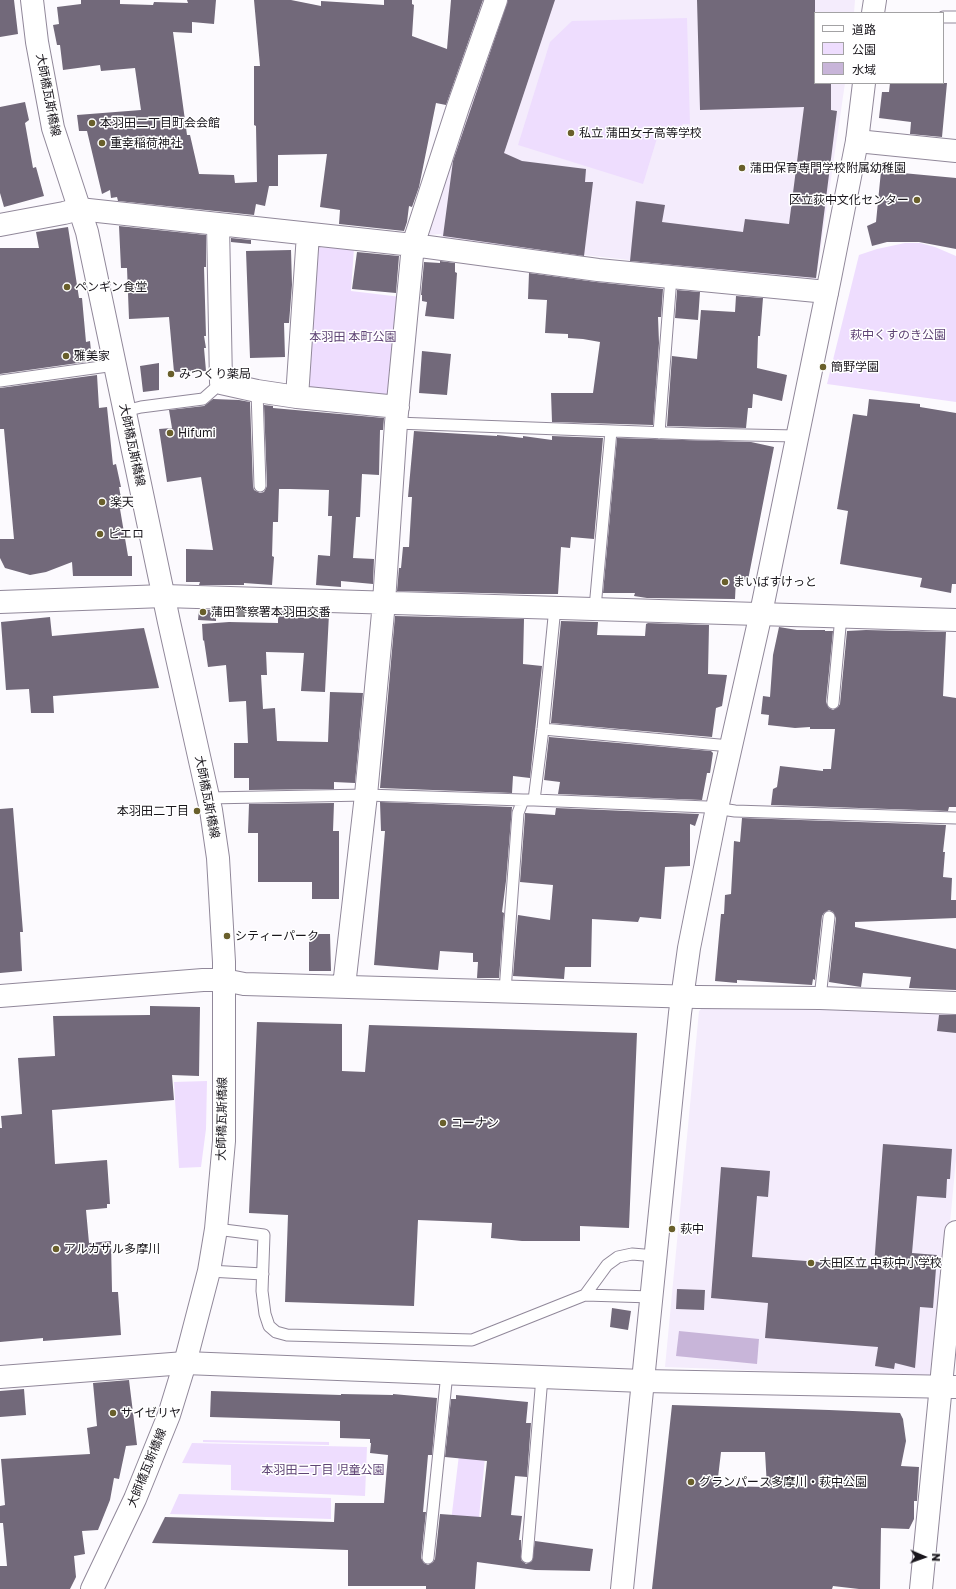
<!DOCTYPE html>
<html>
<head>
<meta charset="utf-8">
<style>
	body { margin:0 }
	#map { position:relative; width:956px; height:1589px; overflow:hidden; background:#fcfafe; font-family:"Golos Text","Noto Sans JP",sans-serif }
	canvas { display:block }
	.legend { position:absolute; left:814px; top:12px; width:130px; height:72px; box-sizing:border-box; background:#fff; border:1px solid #a3a2a4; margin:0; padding:5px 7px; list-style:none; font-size:12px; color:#19161c }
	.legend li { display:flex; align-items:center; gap:8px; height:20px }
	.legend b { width:20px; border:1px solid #a3a2a4 }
	.north { position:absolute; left:904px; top:1537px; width:40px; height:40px; -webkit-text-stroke:3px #fff; paint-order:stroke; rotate:92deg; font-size:11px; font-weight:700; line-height:16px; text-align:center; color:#19161c }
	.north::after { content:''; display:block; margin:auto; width:14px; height:18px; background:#19161c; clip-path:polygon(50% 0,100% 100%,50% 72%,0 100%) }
</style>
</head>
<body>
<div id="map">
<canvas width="956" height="1589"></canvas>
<ul class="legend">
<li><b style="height:5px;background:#fff"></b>道路</li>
<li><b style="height:11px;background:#eeddfe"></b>公園</li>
<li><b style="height:11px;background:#c8b5d9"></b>水域</li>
</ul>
<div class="north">N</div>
</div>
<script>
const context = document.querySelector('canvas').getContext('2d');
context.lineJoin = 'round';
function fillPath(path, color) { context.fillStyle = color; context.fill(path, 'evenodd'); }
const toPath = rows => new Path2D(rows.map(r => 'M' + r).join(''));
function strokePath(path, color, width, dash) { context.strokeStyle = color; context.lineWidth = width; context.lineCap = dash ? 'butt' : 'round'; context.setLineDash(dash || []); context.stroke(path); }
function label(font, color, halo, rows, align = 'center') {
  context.font = font + ' "Golos Text","Noto Sans JP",sans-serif'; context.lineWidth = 3; context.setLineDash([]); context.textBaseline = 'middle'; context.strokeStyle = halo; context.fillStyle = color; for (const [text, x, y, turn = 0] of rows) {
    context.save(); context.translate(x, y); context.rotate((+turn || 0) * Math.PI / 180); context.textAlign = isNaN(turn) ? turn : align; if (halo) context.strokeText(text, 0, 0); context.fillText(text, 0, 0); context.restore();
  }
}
const built = toPath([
	[506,0,855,0,854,13,815,13,815,83,845,83,816,281,442,239,441,234,428,235],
	[706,1005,956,1013,956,1159,936,1373,931,1377,665,1367,699,1011]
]);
const green = toPath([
	[687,18,690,124,683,124,674,134,658,135,643,184,518,145,550,42,572,21],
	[905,243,920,243,935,247,956,256,956,402,827,384,859,255,877,249],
	[314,247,354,248,351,291,401,297,391,397,306,387],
	[207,1081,206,1129,201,1167,179,1168,174,1082],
	[466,1396,491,1398,475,1557,447,1555],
	[203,1440,329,1442,329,1445,203,1442],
	[192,1443,367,1447,365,1496,231,1490,231,1465,182,1463],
	[179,1494,331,1498,331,1519,170,1514]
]);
const water = toPath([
	[679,1331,759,1339,757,1364,676,1356]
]);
const building = toPath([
	[0,0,14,0,18,34,0,37],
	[81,0,120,0,120,4,153,5,154,2,188,3,187,0,216,0,214,24,192,22,192,33,173,32,187,135,190,135,199,174,234,175,235,183,257,182,256,126,254,125,254,66,260,66,254,0,291,0,321,6,321,1,384,5,384,0,412,0,412,4,414,5,412,36,447,49,451,0,483,0,446,105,436,103,419,187,412,207,409,206,407,222,404,231,339,224,340,210,320,207,327,154,278,155,278,186,269,186,265,206,256,204,254,215,118,201,117,197,111,198,110,190,102,194,87,131,79,131,77,115,141,110,135,68,101,71,100,65,63,70,60,45,57,45,53,25,59,24,57,7,81,4],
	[508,0,555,0,504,153,522,161,586,169,585,182,593,182,584,256,443,236,453,161],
	[697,0,815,0,815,83,831,83,831,110,837,111,816,278,630,261,636,201,665,205,662,222,743,232,745,219,789,224,804,107,700,110],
	[890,83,947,83,942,137,910,134,911,122,879,118,882,92,889,92],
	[25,102,29,120,25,123,33,168,36,167,44,196,4,207,0,193,0,107],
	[881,171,956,178,956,249,919,242,887,242,872,246,867,226,876,222],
	[119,226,206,235,206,267,204,267,206,336,204,336,206,348,204,348,206,371,174,372,169,317,129,319,127,268,121,268],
	[68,227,79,298,82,298,86,342,90,341,92,361,0,374,0,248,39,248,36,232],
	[231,238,251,240,251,244,231,242],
	[291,250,292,285,289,323,284,323,285,357,250,358,246,251],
	[357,252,399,256,396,293,352,289],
	[440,261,455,263,455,272,457,273,454,319,425,316,427,302,422,301,422,295,421,295,424,262,440,263],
	[529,273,596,282,663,289,661,317,658,317,659,343,653,425,552,422,551,393,593,393,600,342,583,339,568,338,568,334,545,333,547,300,528,299],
	[677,290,700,292,698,320,675,318],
	[736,296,763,298,760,336,758,336,757,368,787,375,782,401,753,394,752,408,748,408,746,428,667,426,672,356,697,359,701,310,735,312],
	[422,351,451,354,447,395,419,393],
	[159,363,159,390,143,392,140,366],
	[97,375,99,408,107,407,113,465,116,464,121,487,119,487,123,509,120,509,128,556,132,556,132,576,73,576,72,562,46,572,30,575,5,568,0,558,0,539,14,539,4,429,0,429,0,388],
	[213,399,239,400,250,402,253,486,254,490,260,493,264,492,267,486,264,405,273,406,273,408,384,418,383,430,380,430,379,475,362,474,360,517,356,517,353,558,374,559,373,584,341,581,341,587,316,585,318,555,330,556,332,516,328,516,329,490,290,489,279,489,278,522,273,522,272,556,274,557,272,585,244,583,244,585,199,585,200,582,186,582,186,549,213,550,201,477,167,482,159,429,172,428,169,410,204,406],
	[869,399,920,404,920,407,956,413,956,584,952,584,951,593,920,587,922,578,840,564,848,511,837,509,853,414,867,416],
	[414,431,497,436,497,435,523,438,523,436,552,440,552,436,603,438,594,539,571,537,570,548,561,547,558,594,524,594,397,591,399,568,401,568,403,547,409,547,412,497,408,497],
	[617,438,751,442,774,447,748,580,736,578,735,599,647,598,634,596,635,593,603,593],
	[199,610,216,610,216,621,198,620],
	[278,612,329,614,325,692,301,691,304,653,266,652,267,675,261,675,263,709,275,708,277,741,328,742,330,692,363,693,355,783,334,782,334,789,249,790,249,778,234,778,234,743,248,743,246,701,229,702,226,665,208,667,204,640,203,641,202,624,229,622,278,623],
	[395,616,524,619,523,664,542,666,530,778,513,776,512,793,380,788],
	[50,617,52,636,144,628,159,688,53,696,54,713,31,713,29,689,6,690,1,622],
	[561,621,598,622,597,635,645,636,646,624,648,624,646,623,709,625,708,674,727,675,722,706,716,708,712,737,551,723],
	[779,627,797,630,825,630,825,631,833,631,826,702,829,708,833,710,838,707,840,704,847,631,866,630,946,632,943,696,956,698,956,807,949,807,948,811,771,805,773,789,777,787,780,766,823,771,823,769,831,769,835,729,810,729,810,727,795,728,768,725,769,715,761,714,763,696,770,697,773,655],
	[549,737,711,751,713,753,710,773,707,773,702,800,558,794,560,782,544,780],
	[380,802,512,807,506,881,502,912,504,913,499,978,477,978,478,962,473,962,473,953,440,951,438,970,374,965,385,831,381,831],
	[334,803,333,831,339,831,339,899,312,899,312,882,258,882,258,833,248,833,249,804],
	[13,808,23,932,20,932,22,971,0,973,0,809],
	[556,808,699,814,695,826,690,824,690,866,665,867,661,919,640,917,638,922,592,919,591,967,565,967,564,979,513,976,518,915,550,920,553,885,520,882,525,815,525,813,555,815],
	[742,818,946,825,943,852,945,852,943,877,952,878,951,900,956,900,956,918,855,922,855,927,956,949,956,990,909,988,911,977,863,973,861,987,829,982,836,918,833,912,829,910,824,913,822,916,815,980,813,979,812,985,737,980,737,983,715,981,721,914,724,914,725,895,731,894,734,841,740,842],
	[309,934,330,934,331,971,309,971],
	[150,1006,200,1007,199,1076,172,1075,174,1100,52,1110,55,1164,107,1160,110,1204,107,1204,107,1208,86,1210,89,1243,111,1241,112,1292,118,1292,121,1335,43,1341,43,1338,0,1342,0,1128,2,1128,1,1116,22,1114,18,1058,55,1056,53,1016,150,1015],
	[939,1015,956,1015,956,1033,937,1031],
	[257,1022,342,1024,342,1071,365,1072,369,1025,637,1033,629,1228,580,1226,580,1241,522,1241,491,1238,492,1223,418,1220,414,1306,285,1302,288,1215,249,1213],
	[883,1144,952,1149,950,1179,947,1179,946,1198,917,1196,912,1253,937,1255,933,1308,920,1307,915,1368,895,1363,894,1369,875,1366,878,1347,765,1338,768,1303,711,1298,721,1167,770,1171,768,1197,757,1196,752,1257,874,1266],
	[677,1289,705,1290,704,1310,676,1309],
	[612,1308,631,1311,628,1330,610,1327],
	[129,1380,137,1445,126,1446,119,1479,114,1478,110,1500,98,1530,82,1531,85,1554,74,1556,76,1577,70,1589,0,1589,0,1566,7,1566,3,1523,0,1523,0,1506,5,1505,1,1459,90,1454,87,1428,97,1426,93,1383],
	[24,1389,26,1415,0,1417,0,1391],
	[211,1391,341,1395,341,1394,393,1395,393,1394,437,1398,432,1455,428,1455,423,1512,426,1512,421,1558,424,1563,428,1565,433,1562,435,1559,440,1514,481,1517,487,1461,445,1457,451,1399,456,1399,456,1395,528,1402,526,1423,531,1423,527,1477,515,1476,511,1515,522,1516,519,1540,521,1540,521,1560,526,1564,532,1561,535,1541,593,1549,590,1571,535,1570,477,1562,475,1589,426,1589,426,1586,348,1586,348,1550,152,1543,165,1517,334,1522,335,1503,384,1503,388,1455,370,1453,371,1443,370,1443,370,1439,340,1438,340,1421,210,1417],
	[672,1405,829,1410,900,1413,903,1419,906,1441,901,1466,919,1467,917,1501,914,1501,914,1519,909,1529,881,1528,880,1589,859,1589,833,1586,832,1589,652,1589],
	[721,1452,765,1452,767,1487,717,1486]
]);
const lane = toPath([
	[943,17,956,17],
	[0,381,115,365],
	[257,391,260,486],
	[125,411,141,407,203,399,221,383],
	[396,423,696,434,797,436],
	[659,433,671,277],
	[595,608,611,431],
	[833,703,841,616],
	[543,729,730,746],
	[208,798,366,795,523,800,534,800,707,807,735,811,956,818],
	[534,800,543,729,555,607],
	[505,991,518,813,523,800],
	[820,998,829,917],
	[216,1229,264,1235,262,1291,265,1314,269,1326,276,1332,287,1335,472,1340,585,1295,652,1297],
	[209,1271,263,1274],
	[585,1295,607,1265,618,1257,632,1254,656,1256],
	[527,1557,542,1377],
	[428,1558,447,1373]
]);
const street = toPath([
	[857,141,956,151],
	[218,224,221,383,257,391,297,397,398,407],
	[0,225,64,213,79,209,413,245,598,270,827,292],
	[297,397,308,234],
	[0,602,164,596,956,620],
	[344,986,366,795,384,602,396,423,413,245,458,107,496,0],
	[0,996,203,980,224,980,244,984,697,997,820,998,956,1003],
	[0,1377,185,1363,643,1381,956,1387],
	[921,1589,956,1232]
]);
const secondary = toPath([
	[32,0,37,42,53,128,87,232,169,622,211,810,218,858,224,962,224,1141,216,1229,209,1271,185,1363,169,1415,135,1499,92,1589],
	[873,13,875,0],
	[622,1589,680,1013,689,948,717,808,761,613,830,278,857,141,864,83]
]);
const markers = [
	[92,123,4,"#695f2b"],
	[571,133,4,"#695f2b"],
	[102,143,4,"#695f2b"],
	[742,168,4,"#695f2b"],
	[917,200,4,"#695f2b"],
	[67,287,4,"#695f2b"],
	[66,356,4,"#695f2b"],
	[823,367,4,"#695f2b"],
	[171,374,4,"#695f2b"],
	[170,433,4,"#695f2b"],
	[102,502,4,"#695f2b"],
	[100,534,4,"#695f2b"],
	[725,582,4,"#695f2b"],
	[203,612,4,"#695f2b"],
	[197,811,4,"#695f2b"],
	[227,936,4,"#695f2b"],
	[443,1123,4,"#695f2b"],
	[672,1229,4,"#695f2b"],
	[56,1249,4,"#695f2b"],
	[811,1263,4,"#695f2b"],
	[113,1413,4,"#695f2b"],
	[691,1482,4,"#695f2b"]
];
const streetNames = [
	["大師橋瓦斯橋線",48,95,79],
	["大師橋瓦斯橋線",132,445,78],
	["大師橋瓦斯橋線",207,797,79],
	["大師橋瓦斯橋線",222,1119,-89],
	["大師橋瓦斯橋線",147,1468,-68]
];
const poiNames = [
	["本羽田二丁目町会会館",100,123],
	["私立 蒲田女子高等学校",579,133],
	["重幸稲荷神社",110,143],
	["蒲田保育専門学校附属幼稚園",750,168],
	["区立荻中文化センター",909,200,"right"],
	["ペンギン食堂",75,287],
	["雅美家",74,356],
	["簡野学園",831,367],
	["みつくり薬局",179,374],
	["Hifumi",178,433],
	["楽天",110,502],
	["ピエロ",108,534],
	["まいばすけっと",733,582],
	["蒲田警察署本羽田交番",211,612],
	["本羽田二丁目",189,811,"right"],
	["シティーパーク",235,936],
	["コーナン",451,1123],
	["萩中",680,1229],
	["アルカサル多摩川",64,1249],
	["大田区立 中萩中小学校",819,1263],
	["サイゼリヤ",121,1413],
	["グランパース多摩川・萩中公園",699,1482]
];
const parkNames = [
	["萩中くすのき公園",898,335],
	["本羽田 本町公園",353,337],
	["本羽田二丁目 児童公園",323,1470]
];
fillPath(built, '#f4ecfc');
fillPath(green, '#eeddfe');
fillPath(water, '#c8b5d9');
fillPath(building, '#72697a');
strokePath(lane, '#91889a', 13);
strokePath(street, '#91889a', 24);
strokePath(secondary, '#91889a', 24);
strokePath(lane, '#fff', 11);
strokePath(street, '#fff', 22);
strokePath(secondary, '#fff', 22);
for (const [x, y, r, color] of markers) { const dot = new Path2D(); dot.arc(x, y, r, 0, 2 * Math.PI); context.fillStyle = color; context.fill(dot); strokePath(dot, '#fff', 1.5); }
label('12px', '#19161c', '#fff', streetNames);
label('12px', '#19161c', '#fff', poiNames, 'left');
label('12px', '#5f4475', '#fff', parkNames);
</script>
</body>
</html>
